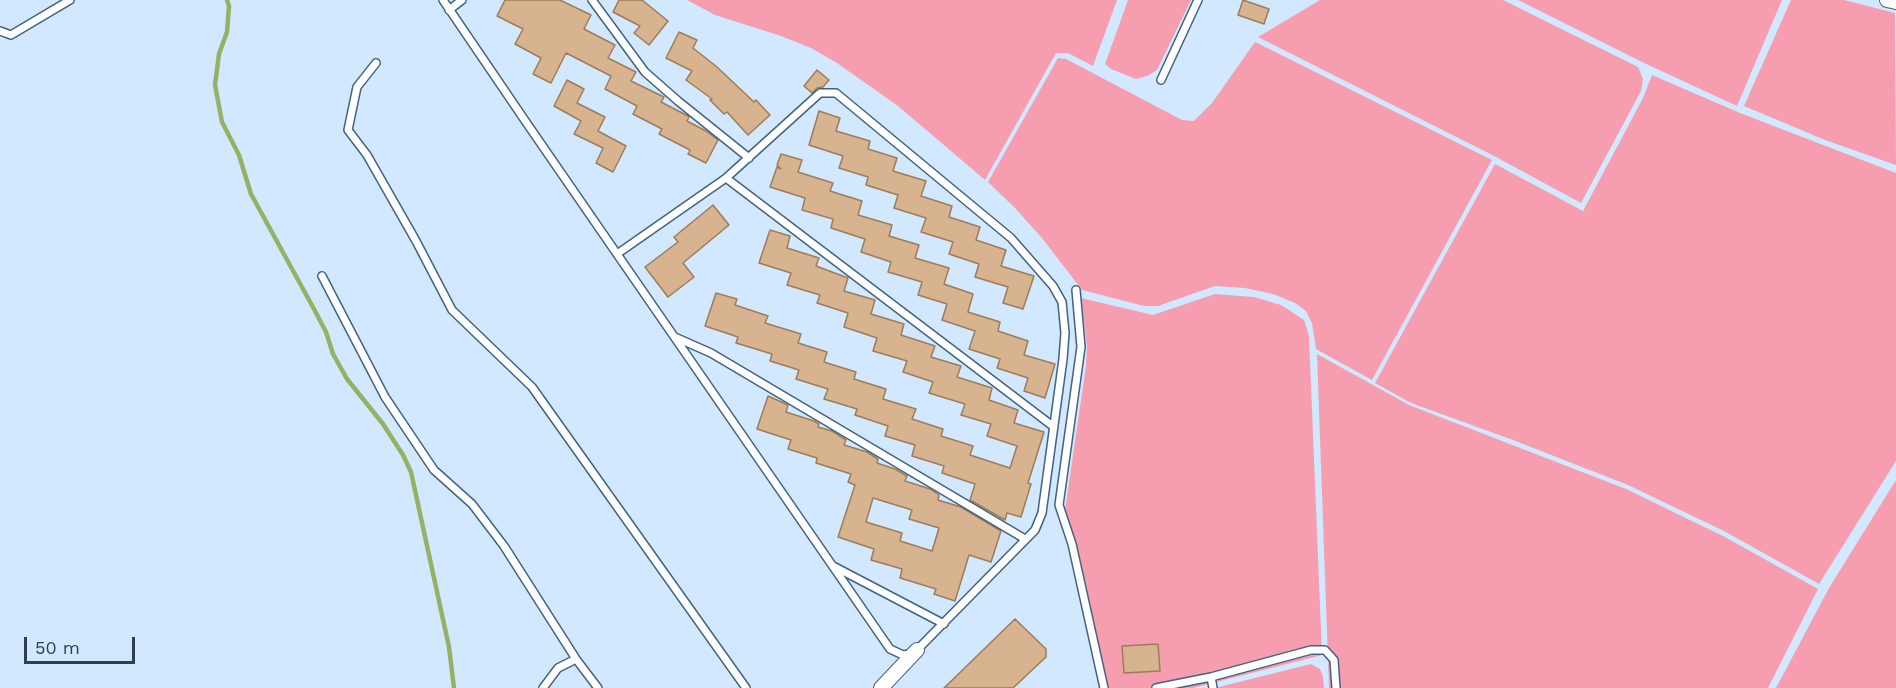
<!DOCTYPE html>
<html>
<head>
<meta charset="utf-8">
<style>
	body { margin:0 }
	#map { position:relative; width:1896px; height:688px; overflow:hidden; background:#d2e8fe; font-family:"Work Sans",sans-serif }
	canvas { display:block }
	.scale { position:absolute; left:24px; top:637px; width:111px; height:27px; box-sizing:border-box; border:3px solid #2f3f4d; border-top:0; padding-left:8px; font-size:18px; line-height:21px; white-space:nowrap; color:#2f3f4d; -webkit-text-stroke:4px #d2e8fe; paint-order:stroke }
</style>
</head>
<body>
<div id="map">
<canvas width="1896" height="688"></canvas>
<div class="scale">50 m</div>
</div>
<script>
const context = document.querySelector('canvas').getContext('2d');
context.lineJoin = 'round';
function fillPath(path, color) { context.fillStyle = color; context.fill(path, 'evenodd'); }
const toPath = rows => new Path2D(rows.map(r => 'M' + r).join(''));
function strokePath(path, color, width, dash) { context.strokeStyle = color; context.lineWidth = width; context.lineCap = dash ? 'butt' : 'round'; context.setLineDash(dash || []); context.stroke(path); }
const green = toPath([
	[687,0,1117,0,1093,66,1068,53,1056,53,985,180,898,106,837,63,811,48,781,36,715,15],
	[1128,0,1191,0,1157,70,1147,76,1136,79,1111,69,1105,64],
	[1320,0,1503,0,1638,67,1643,79,1641,91,1581,203,1496,157,1258,37],
	[1518,0,1782,0,1737,106,1644,63],
	[1791,0,1844,0,1895,13,1896,165,1825,140,1744,106],
	[1255,42,1492,160,1372,380,1316,349,1312,323,1306,311,1295,303,1273,294,1245,288,1215,286,1158,306,1144,306,1082,290,1042,238,1015,208,988,182,1058,58,1066,59,1182,120,1194,121,1212,103],
	[1652,75,1740,113,1896,173,1896,461,1819,584,1724,531,1628,485,1513,440,1411,403,1375,383,1495,164,1583,211,1643,98],
	[1215,294,1254,297,1281,305,1304,320,1309,336,1322,655,1193,688,1101,688,1065,530,1064,517,1086,366,1087,347,1081,298,1153,315],
	[1317,354,1409,405,1626,489,1725,537,1818,589,1768,688,1329,688],
	[1896,480,1896,688,1776,688,1829,588],
	[1311,664,1320,669,1323,677,1324,688,1215,688]
]);
const stream = toPath([
	[227,0,229,6,227,32,219,54,215,85,222,122,239,155,251,194,314,309,326,332,333,354,347,379,383,424,403,455,411,472,449,647,454,688]
]);
const building = toPath([
	[505,0,560,0,591,15,584,29,615,45,608,58,636,72,631,81,664,97,661,102,688,116,689,117,687,121,706,131,718,140,706,163,688,154,690,150,659,134,662,129,633,114,637,106,605,89,611,76,566,53,551,83,533,74,541,58,515,44,523,29,497,16,505,0],
	[619,0,642,0,668,21,649,45,634,33,640,26,613,12,619,0],
	[1243,0,1269,9,1264,24,1238,15,1243,0],
	[679,32,697,40,693,48,717,67,754,102,756,100,770,115,748,135,727,112,724,114,710,100,712,99,686,80,692,71,666,58,679,32],
	[817,70,829,80,823,87,817,88,812,93,804,86,817,70],
	[567,80,584,89,577,103,605,117,598,131,626,146,613,172,596,163,603,148,574,134,581,121,554,106,567,80],
	[819,111,840,118,836,131,870,141,868,149,897,158,893,171,926,181,921,196,952,206,949,217,980,227,976,240,1006,250,1001,266,1034,276,1023,309,1003,303,1008,287,975,277,979,264,949,254,953,242,921,232,926,218,894,208,898,195,866,185,868,177,839,168,843,156,809,145,819,111],
	[781,154,802,160,798,172,833,183,830,191,862,201,858,215,892,225,889,236,919,245,915,258,949,268,944,284,973,294,968,312,1000,322,998,331,1028,341,1024,355,1055,364,1045,398,1024,391,1028,378,997,368,1000,359,969,349,975,331,942,320,947,304,918,295,922,282,888,272,891,262,861,252,865,239,831,228,833,219,802,210,805,198,770,187,777,167,781,169,777,165,781,154],
	[713,205,729,225,683,263,694,277,668,297,645,267,678,242,674,237,713,205],
	[770,230,790,236,787,248,819,258,816,266,848,278,844,291,875,300,871,314,904,324,901,335,935,346,931,357,961,366,957,377,992,388,989,400,1018,410,1014,423,1044,432,1028,483,1031,484,1021,517,1007,513,1005,520,970,500,975,484,942,473,944,466,912,456,915,445,885,436,888,426,855,415,857,409,824,399,828,389,796,379,799,370,770,361,772,354,736,343,738,337,705,326,716,293,737,299,735,305,768,316,765,323,801,334,798,343,827,352,824,362,856,372,854,379,886,389,883,399,916,409,912,419,943,429,941,436,973,446,970,455,1010,468,1017,446,987,436,991,424,961,415,965,404,929,393,933,382,903,372,907,361,873,351,877,338,844,327,848,313,817,303,820,295,787,285,791,273,759,263,770,230],
	[768,396,788,405,786,412,814,421,819,424,818,427,832,431,846,440,844,445,867,452,878,459,877,463,895,469,907,476,905,481,930,489,939,495,938,500,961,507,1001,531,991,562,969,555,955,601,934,594,936,589,900,578,902,569,871,560,874,549,838,537,855,485,848,482,851,474,816,463,817,458,788,449,791,440,757,429,768,396],
	[873,498,912,510,909,519,939,528,932,551,900,541,902,533,866,522,873,498],
	[1015,619,1046,649,1046,657,1013,688,944,688,1015,619],
	[1158,644,1160,671,1124,673,1122,646,1158,644]
]);
const service = toPath([
	[443,0,528,125,617,254,890,649,903,655,911,654,917,650,1035,530,1042,513,1063,359,1065,333,1062,302,1053,286,1011,238,836,93,820,93,726,178,617,254],
	[592,0,645,72,678,101,749,158],
	[449,10,462,0],
	[0,31,11,35,70,0],
	[376,63,357,87,348,130,367,155,416,241,452,310,532,387,746,688],
	[1161,80,1198,0],
	[726,178,1054,427],
	[322,276,385,397,434,470,472,504,504,546,576,659,598,688],
	[1076,290,1081,347,1059,505,1072,544,1104,688],
	[677,338,711,353,1025,539],
	[835,567,944,624],
	[1211,677,1213,688],
	[543,688,558,668,576,659],
	[1156,688,1211,677,1311,650,1325,650,1334,660,1336,688]
]);
const minor = toPath([
	[1887,0,1896,2],
	[881,688,917,650]
]);
fillPath(green, '#f69eaf');
strokePath(stream, '#93b266', 4.5);
fillPath(building, '#d7b38f');
strokePath(building, '#9d7c5a', 1.5);
strokePath(service, '#416381', 10);
strokePath(minor, '#416381', 16);
strokePath(service, '#fff', 7);
strokePath(minor, '#fff', 14);
</script>
</body>
</html>
